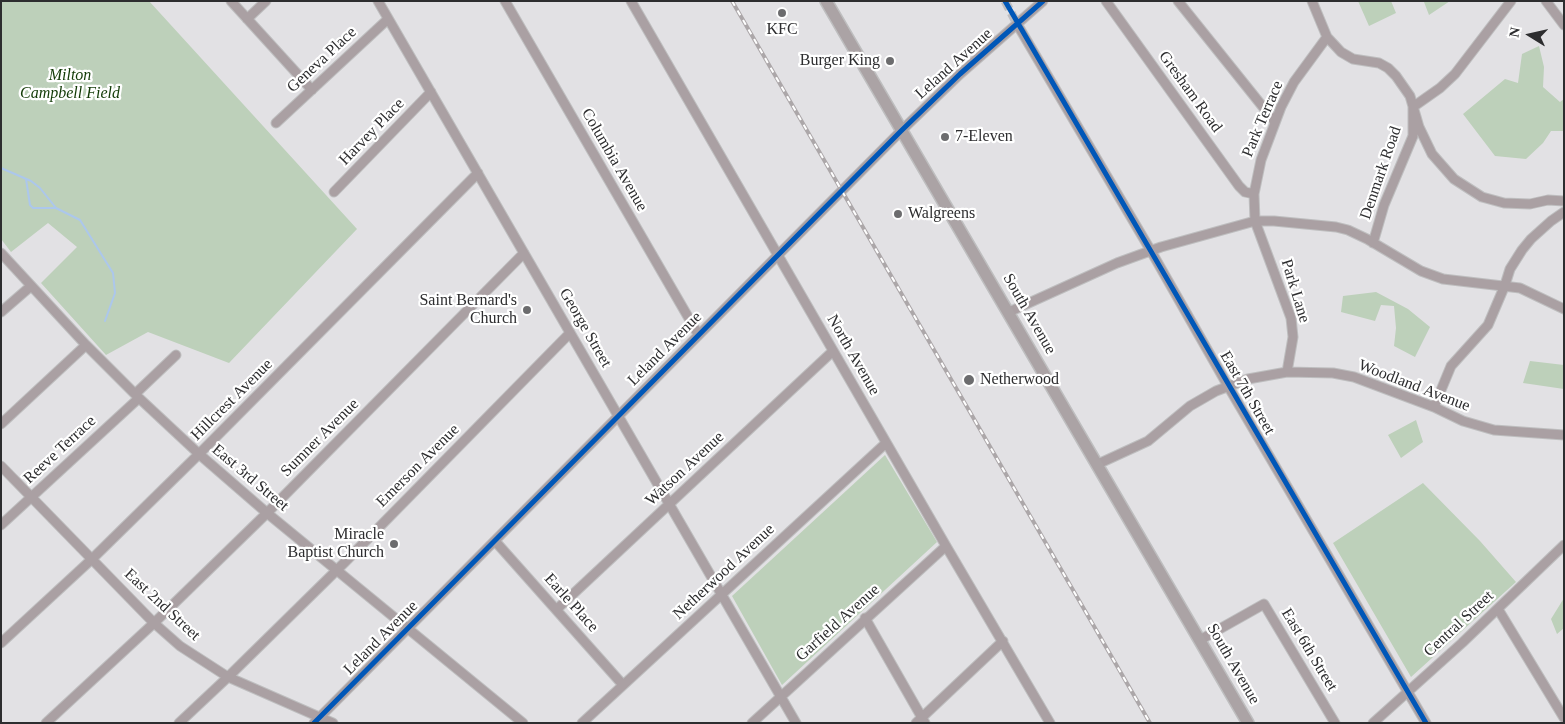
<!DOCTYPE html>
<html>
<head>
<meta charset="utf-8">
<style>
	body { margin:0 }
	#map { position:relative; width:1565px; height:724px; overflow:hidden; background:#e2e1e4; font-family:"Times New Roman",serif }
	canvas { display:block }
	.frame { position:absolute; inset:0; border:2px solid #2d2d2f; pointer-events:none }
	.north { position:absolute; left:1505px; top:10px; width:50px; height:50px; -webkit-text-stroke:4px #fff; paint-order:stroke; rotate:280deg; font-size:14px; font-weight:700; line-height:20px; text-align:center; color:#2d2d2f }
	.north::after { content:''; display:block; margin:auto; width:18px; height:22px; background:#2d2d2f; clip-path:polygon(50% 0,100% 100%,50% 72%,0 100%) }
</style>
</head>
<body>
<div id="map">
<canvas width="1565" height="724"></canvas>
<div class="frame"></div>
<div class="north">N</div>
</div>
<script>
const context = document.querySelector('canvas').getContext('2d');
context.lineJoin = 'round';
function fillPath(path, color) { context.fillStyle = color; context.fill(path, 'evenodd'); }
const toPath = rows => new Path2D(rows.map(r => 'M' + r).join(''));
function strokePath(path, color, width, dash) { context.strokeStyle = color; context.lineWidth = width; context.lineCap = dash ? 'butt' : 'round'; context.setLineDash(dash || []); context.stroke(path); }
function label(font, color, halo, rows, align = 'center') {
  context.font = font + ' "Times New Roman",serif'; context.lineWidth = 4.5; context.setLineDash([]); context.textBaseline = 'middle'; context.strokeStyle = halo; context.fillStyle = color; for (const [text, x, y, turn = 0] of rows) {
    context.save(); context.translate(x, y); context.rotate((+turn || 0) * Math.PI / 180); context.textAlign = isNaN(turn) ? turn : align; if (halo) context.strokeText(text, 0, 0); context.fillText(text, 0, 0); context.restore();
  }
}
const green = toPath([
	[1,1,149,1,357,229,229,363,148,332,106,355,41,283,77,247,48,223,11,252,1,239],
	[1358,1,1391,1,1396,13,1369,26],
	[1427,1,1450,1,1429,15,1424,2],
	[1539,46,1544,67,1543,87,1560,102,1564,99,1564,131,1551,131,1543,143,1526,159,1495,156,1463,114,1505,79,1518,83,1522,54],
	[1376,292,1408,309,1430,327,1415,357,1394,346,1396,328,1394,306,1381,305,1375,321,1341,312,1343,296],
	[1530,361,1564,365,1564,389,1523,383],
	[1416,420,1423,442,1401,458,1388,435],
	[885,455,937,542,782,685,732,596],
	[1423,483,1480,541,1516,582,1411,677,1333,543],
	[1564,598,1564,628,1557,634,1551,619]
]);
const stream = toPath([
	[1,168,31,181,40,188,56,208,80,220,113,273,115,293,105,321],
	[26,179,30,205,33,208,55,208]
]);
const minorTunnel = toPath([
	[1005,1,1017,24]
]);
const minor = toPath([
	[231,1,312,90],
	[378,1,796,723],
	[505,1,698,334],
	[631,1,946,546,1050,723],
	[1106,1,1239,186,1245,192,1254,194],
	[1178,1,1275,122],
	[1312,1,1327,37,1341,52,1353,59,1379,63,1388,68,1396,76,1410,96,1419,127,1432,154,1454,179,1482,197,1504,203,1530,204,1548,200,1564,201],
	[1546,1,1564,25],
	[247,19,266,1],
	[1017,24,1151,251,1228,386,1426,723],
	[276,123,388,19],
	[334,192,431,92],
	[1373,243,1384,205,1413,136,1413,107,1440,88,1455,74,1511,1],
	[1,253,86,345,139,398,199,454,267,513,523,723],
	[1,312,31,286],
	[1009,312,1117,263,1161,247,1255,221,1274,221,1336,227,1348,230,1367,239,1421,271,1443,279,1520,288,1564,309],
	[1287,372,1293,337,1291,318,1255,221,1254,194,1261,160,1281,107,1294,82,1327,37],
	[135,394,176,355],
	[1434,407,1451,366,1488,325,1505,285,1510,269,1522,250,1531,239,1551,221,1564,212],
	[1,424,86,345],
	[1098,464,1148,441,1190,406,1216,391,1248,379,1287,372,1333,373,1354,377,1434,407,1463,421,1494,430,1564,435],
	[1,466,154,623,180,646,228,677,333,723],
	[1,525,139,398],
	[495,541,623,685],
	[557,609,833,351],
	[1498,609,1564,718],
	[865,618,925,723],
	[1200,640,1264,604,1335,723],
	[1,643,92,559,199,454,478,173],
	[46,723,154,623,267,513,524,253],
	[179,723,228,677,345,562,570,333],
	[314,723,901,131,960,74,1043,1],
	[582,723,886,443],
	[752,723,946,546],
	[916,723,1003,641],
	[1373,723,1462,643,1564,545]
]);
const major = toPath([
	[826,1,1248,723]
]);
const rail = toPath([
	[732,1,1150,723]
]);
const cycleway = toPath([
	[1005,1,1426,723],
	[314,723,901,131,960,74,1043,1]
]);
const markers = [
	[782,13,5,"#6c6c6e"],
	[890,61,5,"#6c6c6e"],
	[945,137,5,"#6c6c6e"],
	[898,214,5,"#6c6c6e"],
	[527,310,5,"#6c6c6e"],
	[969,380,6,"#6c6c6e"],
	[394,544,5,"#6c6c6e"]
];
const poiNames = [
	["KFC",782,30,"center"],
	["Burger King",880,61],
	["7-Eleven",955,137,"left"],
	["Walgreens",908,214,"left"],
	["Saint Bernard's",517,301],
	["Church",517,319],
	["Netherwood",980,380,"left"],
	["Miracle",384,535],
	["Baptist Church",384,553]
];
const streetNames = [
	["Geneva Place",322,60,-43],
	["Leland Avenue",954,64,-42],
	["Gresham Road",1190,92,54],
	["Park Terrace",1263,119,-67],
	["Harvey Place",372,132,-46],
	["Columbia Avenue",614,160,60],
	["Denmark Road",1381,173,-71],
	["Park Lane",1295,291,73],
	["South Avenue",1029,314,60],
	["George Street",585,328,60],
	["Leland Avenue",665,349,-45],
	["North Avenue",853,355,60],
	["Woodland Avenue",1414,386,21],
	["East 7th Street",1247,393,60],
	["Hillcrest Avenue",232,400,-45],
	["Sumner Avenue",320,438,-45],
	["Reeve Terrace",60,450,-43],
	["Emerson Avenue",418,466,-45],
	["Watson Avenue",685,469,-43],
	["East 3rd Street",250,478,40],
	["Netherwood Avenue",724,572,-43],
	["Earle Place",571,603,48],
	["East 2nd Street",162,605,43],
	["Garfield Avenue",838,623,-42],
	["Central Street",1459,624,-43],
	["Leland Avenue",381,638,-45],
	["East 6th Street",1309,650,59],
	["South Avenue",1233,664,60]
];
const parkNames = [
	["Milton",70,76],
	["Campbell Field",70,94]
];
fillPath(green, '#bdd0ba');
strokePath(stream, '#acc7ec', 2);
strokePath(minorTunnel, '#bebdc0', 9, [9, 4.5]);
strokePath(minor, '#bebebf', 11);
strokePath(major, '#bebebf', 14);
strokePath(minor, '#aaa0a3', 9);
strokePath(major, '#aba3a5', 11);
strokePath(rail, '#aca7a9', 4);
strokePath(rail, '#fff', 2, [5.5]);
strokePath(cycleway, '#0057b8', 5);
for (const [x, y, r, color] of markers) { const dot = new Path2D(); dot.arc(x, y, r, 0, 2 * Math.PI); context.fillStyle = color; context.fill(dot); strokePath(dot, '#fff', 2); }
label('16px', '#2d2d2f', '#fff', poiNames, 'right');
label('16px', '#2d2d2f', '#fff', streetNames);
label('italic 16px', '#113a05', '#fff', parkNames);
</script>
</body>
</html>
